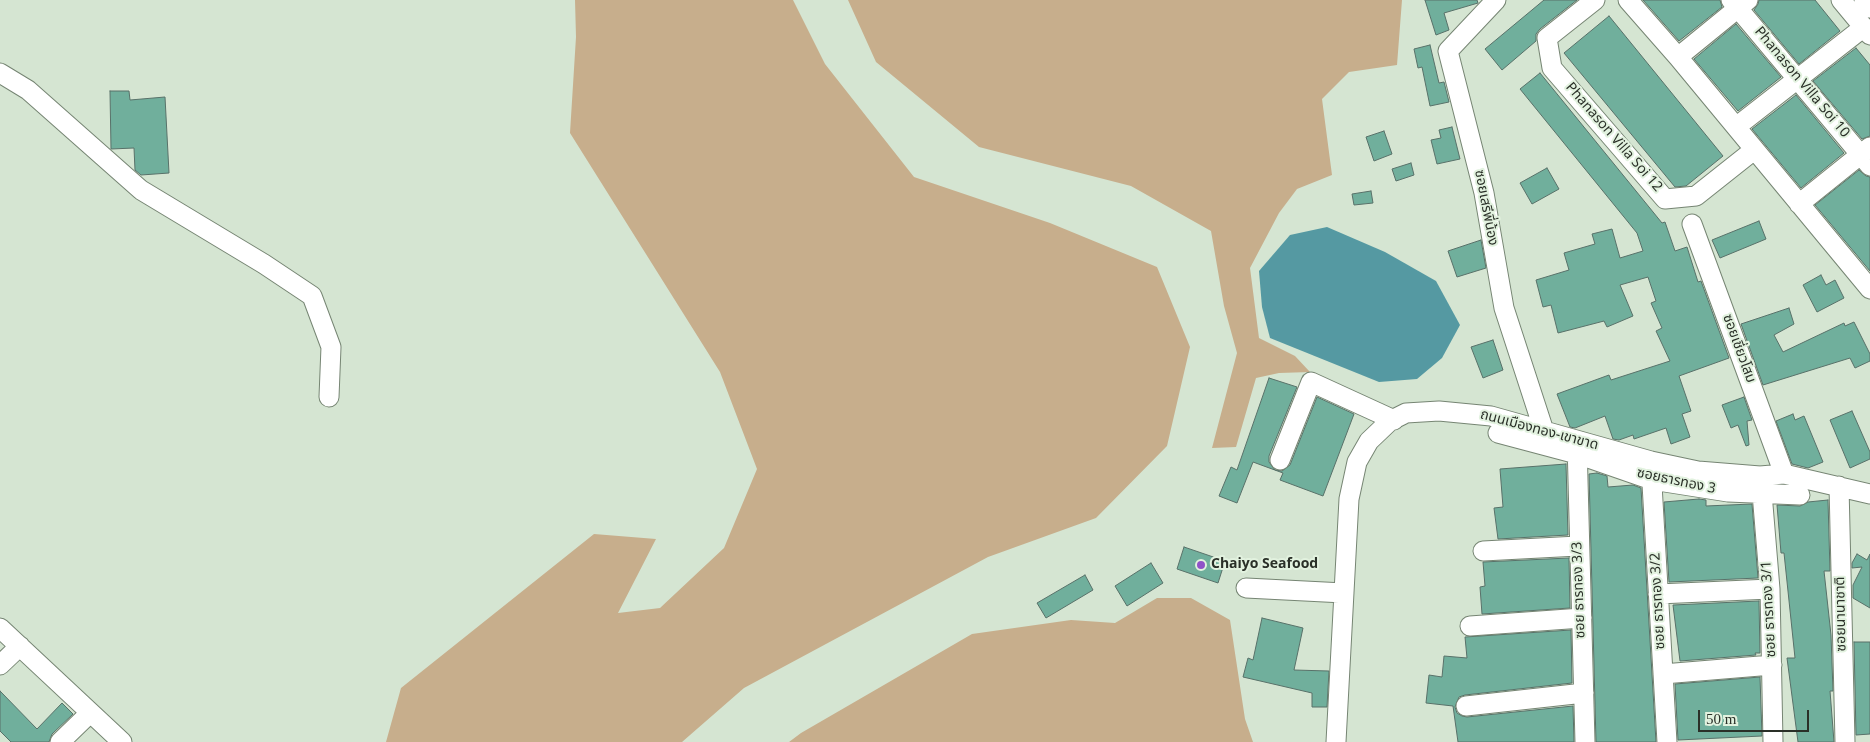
<!DOCTYPE html>
<html>
<head>
<meta charset="utf-8">
<style>
	body { margin:0 }
	#map { position:relative; width:1870px; height:742px; overflow:hidden; background:#d5e5d2; font-family:Georgia,serif }
	canvas { display:block }
	.scale { position:absolute; left:1698px; top:710px; width:111px; height:22px; box-sizing:border-box; border:2px solid #2a3028; border-top:0; padding-left:6px; font-size:15px; line-height:18px; white-space:nowrap; color:#2a3028; -webkit-text-stroke:4px #e2f2df; paint-order:stroke }
</style>
</head>
<body>
<div id="map">
<canvas width="1870" height="742"></canvas>
<div class="scale">50 m</div>
</div>
<script>
const context = document.querySelector('canvas').getContext('2d');
context.lineJoin = 'round';
function fillPath(path, color) { context.fillStyle = color; context.fill(path, 'evenodd'); }
const toPath = rows => new Path2D(rows.map(r => 'M' + r).join(''));
function strokePath(path, color, width, dash) { context.strokeStyle = color; context.lineWidth = width; context.lineCap = dash ? 'butt' : 'round'; context.setLineDash(dash || []); context.stroke(path); }
function label(font, color, halo, rows, align = 'center') {
  context.font = font + ' Georgia,"Noto Sans Thai",serif'; context.lineWidth = 4; context.setLineDash([]); context.textBaseline = 'middle'; context.strokeStyle = halo; context.fillStyle = color; for (const [text, x, y, turn = 0] of rows) {
    context.save(); context.translate(x, y); context.rotate((+turn || 0) * Math.PI / 180); context.textAlign = isNaN(turn) ? turn : align; if (halo) context.strokeText(text, 0, 0); context.fillText(text, 0, 0); context.restore();
  }
}
const green = toPath([
	[575,0,793,0,825,64,914,177,1050,223,1157,267,1190,347,1167,446,1096,518,988,557,744,688,682,742,386,742,401,688,594,534,656,539,618,613,660,608,724,548,757,469,720,372,570,133,576,37],
	[848,0,1402,0,1397,65,1349,72,1322,99,1332,175,1297,189,1279,213,1250,268,1259,338,1295,356,1310,372,1279,373,1256,378,1236,447,1212,448,1237,353,1224,306,1211,231,1131,186,979,147,876,62],
	[1157,598,1191,598,1230,620,1245,719,1253,742,789,742,801,733,972,634,1071,620,1115,623]
]);
const water = toPath([
	[1327,227,1385,252,1436,281,1460,325,1442,358,1417,379,1379,382,1270,338,1262,307,1259,271,1290,235]
]);
const building = toPath([
	[1425,0,1477,0,1478,3,1444,13,1449,30,1436,35,1425,0],
	[1544,0,1577,0,1540,29,1536,34,1536,41,1502,70,1485,49,1544,0],
	[1643,0,1720,0,1722,7,1679,41,1643,0],
	[1759,0,1815,0,1840,31,1799,64,1754,10,1758,4,1759,0],
	[1609,16,1723,156,1686,186,1675,187,1564,53,1609,16],
	[1736,24,1781,77,1738,111,1694,59,1736,24],
	[1430,45,1439,83,1444,82,1449,102,1430,106,1422,67,1418,68,1414,49,1430,45],
	[1856,48,1870,65,1870,136,1862,139,1813,81,1856,48],
	[1540,73,1662,223,1665,222,1675,251,1687,247,1698,282,1701,281,1729,358,1679,376,1691,411,1682,414,1690,437,1671,444,1666,428,1634,439,1633,435,1619,440,1613,439,1605,416,1575,428,1570,427,1557,394,1609,375,1611,380,1670,361,1656,331,1662,328,1651,303,1656,301,1648,277,1620,285,1633,316,1607,327,1604,321,1558,333,1551,305,1543,307,1536,280,1569,270,1564,253,1595,244,1592,234,1612,229,1620,258,1643,251,1637,233,1520,89,1540,73],
	[110,91,129,91,130,100,165,97,169,173,141,175,135,170,134,148,111,149,110,91],
	[1796,95,1844,153,1801,188,1752,129,1796,95],
	[1452,127,1460,159,1437,164,1431,140,1441,138,1439,130,1452,127],
	[1384,131,1392,154,1374,161,1366,137,1384,131],
	[1411,163,1414,175,1396,181,1392,169,1411,163],
	[1547,168,1559,189,1532,204,1520,183,1547,168],
	[1859,170,1866,176,1870,177,1870,271,1815,205,1859,170],
	[1371,191,1373,203,1354,205,1352,194,1371,191],
	[1759,221,1766,239,1720,258,1712,240,1759,221],
	[1481,240,1486,268,1457,277,1448,251,1481,240],
	[1821,275,1826,285,1835,280,1844,298,1817,312,1803,285,1821,275],
	[1789,308,1794,324,1774,335,1783,352,1844,323,1845,326,1854,322,1870,354,1870,361,1855,368,1850,358,1763,385,1741,324,1789,308],
	[1493,340,1503,370,1483,378,1471,347,1493,340],
	[1269,378,1297,387,1269,456,1269,462,1275,470,1282,471,1290,465,1317,397,1354,414,1323,496,1280,480,1283,473,1253,462,1237,503,1219,496,1231,467,1237,470,1269,378],
	[1744,397,1752,420,1747,421,1749,445,1746,446,1738,425,1731,428,1722,405,1744,397],
	[1852,411,1870,452,1870,459,1850,468,1830,420,1852,411],
	[1793,414,1795,420,1804,416,1823,462,1808,468,1792,464,1776,421,1793,414],
	[1566,464,1568,535,1498,539,1494,508,1503,507,1500,469,1566,464],
	[1597,473,1607,476,1608,487,1633,485,1641,488,1656,742,1596,742,1589,474,1597,473],
	[1699,499,1706,500,1706,506,1752,504,1758,578,1669,582,1664,502,1699,499],
	[1828,500,1830,571,1824,571,1831,635,1833,691,1830,691,1834,742,1798,742,1787,658,1795,658,1784,553,1781,553,1777,505,1800,506,1808,502,1828,500],
	[1184,547,1225,561,1218,583,1177,569,1184,547],
	[1857,554,1867,560,1870,554,1870,608,1853,598,1853,585,1862,567,1852,568,1852,563,1857,554],
	[1569,558,1570,608,1482,614,1480,587,1485,586,1483,562,1569,558],
	[1151,563,1163,583,1127,606,1115,586,1151,563],
	[1085,575,1093,590,1046,618,1037,603,1085,575],
	[1759,601,1760,653,1755,653,1756,655,1680,661,1673,605,1759,601],
	[1262,618,1303,628,1294,670,1329,671,1327,707,1312,707,1312,693,1243,677,1248,658,1253,660,1262,618],
	[1571,630,1572,683,1465,695,1459,697,1455,707,1457,713,1462,716,1467,717,1573,706,1574,742,1458,742,1453,706,1426,703,1429,675,1442,677,1444,656,1467,658,1465,637,1571,630],
	[1854,642,1870,642,1870,734,1856,735,1854,642],
	[1760,677,1762,736,1678,740,1675,684,1760,677],
	[0,691,37,729,62,703,73,714,52,734,49,742,11,742,0,731,0,691]
]);
const minor = toPath([
	[1496,0,1448,51,1484,193,1504,308,1544,431],
	[1595,0,1547,38,1552,68,1665,199,1696,196,1754,150],
	[1628,0,1678,57,1870,289],
	[1731,0,1870,166],
	[1841,0,1870,35],
	[1864,0,1870,8],
	[1678,57,1748,0],
	[0,73,28,90,141,190,264,264,312,296,331,347,329,397],
	[1736,127,1864,27],
	[1799,204,1870,147],
	[1692,224,1784,474],
	[1498,433,1577,454,1652,480,1728,492,1800,495],
	[1577,443,1585,742],
	[1280,460,1311,382,1394,420],
	[1651,467,1667,742],
	[1761,481,1770,589,1773,742],
	[1839,486,1845,742],
	[1483,551,1578,546],
	[1246,588,1344,593],
	[1658,594,1770,589],
	[1470,626,1582,618],
	[0,628,122,742],
	[0,665,20,646],
	[1663,674,1772,665],
	[1466,706,1584,693],
	[60,742,90,713],
	[1336,742,1349,499,1357,462,1369,441,1390,421,1406,413,1439,411,1491,416,1651,461,1698,471,1760,476,1784,474,1870,494]
]);
const markers = [
	[1201,565,5,"#9052c8"]
];
const streetNames = [
	["Phanason Villa Soi 10",1801,83,50],
	["Phanason Villa Soi 12",1613,138,49],
	["ซอยเสรีพี่น้อง",1485,208,79],
	["ซอยเชี่ยวโสม",1738,349,70],
	["ถนนเมืองทอง-เขาขาด",1539,431,15],
	["ซอยธารทอง 3",1676,482,12],
	["ซอย ธารทอง 3/3",1580,590,-92],
	["ซอย ธารทอง 3/2",1659,601,-93],
	["ซอย ธารทอง 3/1",1770,609,-93],
	["ซอยนานาชาติ",1842,614,-91]
];
const poiNames = [
	["Chaiyo Seafood",1211,565]
];
fillPath(green, '#c7ae8c');
fillPath(water, '#5599a2');
fillPath(building, '#70af9c');
strokePath(building, '#587169', 1);
strokePath(minor, '#768573', 21);
strokePath(minor, '#fff', 19);
for (const [x, y, r, color] of markers) { const dot = new Path2D(); dot.arc(x, y, r, 0, 2 * Math.PI); context.fillStyle = color; context.fill(dot); strokePath(dot, '#e2f2df', 2); }
label('14px', '#2a3028', '#e2f2df', streetNames);
label('bold 14px', '#2a3028', '#e2f2df', poiNames, 'left');
</script>
</body>
</html>
